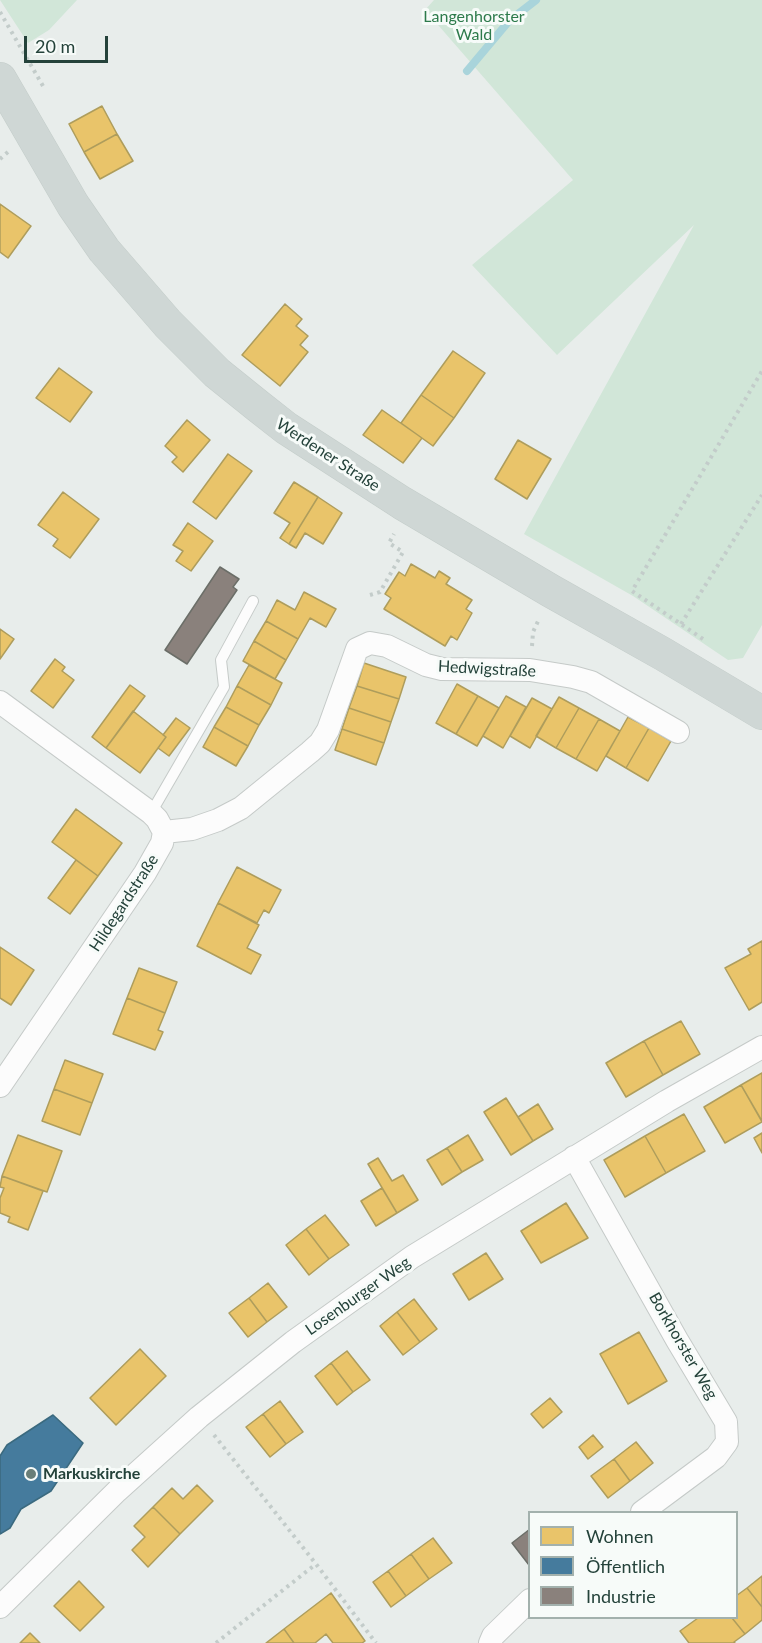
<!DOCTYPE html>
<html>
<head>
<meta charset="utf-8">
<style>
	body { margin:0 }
	#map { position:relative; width:762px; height:1643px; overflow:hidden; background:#e8edeb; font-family:Lato,sans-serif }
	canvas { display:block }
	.legend { position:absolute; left:528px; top:1511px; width:210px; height:108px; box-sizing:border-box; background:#f7fbf9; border:2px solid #a3b1ad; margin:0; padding:8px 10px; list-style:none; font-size:18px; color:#24423a }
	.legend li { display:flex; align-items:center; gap:12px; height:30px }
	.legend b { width:30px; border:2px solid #a3b1ad }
	.scale { position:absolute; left:24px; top:36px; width:84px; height:27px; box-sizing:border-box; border:3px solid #24423a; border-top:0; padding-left:8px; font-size:18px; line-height:21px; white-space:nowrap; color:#24423a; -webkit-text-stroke:4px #f7fbf9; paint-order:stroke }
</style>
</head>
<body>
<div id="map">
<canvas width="762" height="1643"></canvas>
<ul class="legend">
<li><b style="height:16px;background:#e9c46a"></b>Wohnen</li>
<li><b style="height:16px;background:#457b9d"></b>Öffentlich</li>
<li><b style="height:16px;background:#8a817c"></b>Industrie</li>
</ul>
<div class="scale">20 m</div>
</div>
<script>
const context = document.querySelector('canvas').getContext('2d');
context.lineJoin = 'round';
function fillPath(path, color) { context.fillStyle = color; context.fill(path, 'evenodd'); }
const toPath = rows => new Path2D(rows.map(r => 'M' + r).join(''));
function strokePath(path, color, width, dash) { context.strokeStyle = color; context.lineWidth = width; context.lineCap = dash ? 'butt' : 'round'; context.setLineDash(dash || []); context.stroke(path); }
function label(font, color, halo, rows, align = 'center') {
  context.font = font + ' Lato,sans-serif'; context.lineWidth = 6; context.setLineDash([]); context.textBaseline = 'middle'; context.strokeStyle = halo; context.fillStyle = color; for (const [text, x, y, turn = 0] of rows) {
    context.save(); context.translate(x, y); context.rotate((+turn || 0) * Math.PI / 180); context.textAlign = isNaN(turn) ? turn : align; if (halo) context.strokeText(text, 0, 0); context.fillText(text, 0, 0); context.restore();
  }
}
const green = toPath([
	[0,0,77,0,49,30,28,43],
	[434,0,762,0,762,625,743,658,728,660,633,596,524,534,694,225,557,355,472,265,573,180,425,10]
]);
const homes = toPath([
	[102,106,117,134,84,152,69,124,102,106],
	[117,134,133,161,100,179,84,152,117,134],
	[0,204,31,226,8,258,0,252,0,204],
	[285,304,302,319,296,326,308,336,300,345,308,352,280,386,242,355,285,304],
	[453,351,485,373,454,418,421,395,453,351],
	[59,368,92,392,70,422,36,398,59,368],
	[421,395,454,418,433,446,401,423,421,395],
	[382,410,422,438,403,463,363,435,382,410],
	[187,420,210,440,183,472,172,462,177,457,165,446,187,420],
	[518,440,551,459,527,499,495,479,518,440],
	[228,454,252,471,216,519,193,502,228,454],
	[294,482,318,497,289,544,280,538,290,523,274,513,294,482],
	[63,492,99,519,70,558,53,546,58,539,38,525,63,492],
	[318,497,342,513,323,544,305,533,296,548,289,544,318,497],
	[188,523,213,541,191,571,176,561,183,551,173,545,188,523],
	[411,564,435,578,439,571,450,578,446,584,472,600,466,609,472,613,457,640,451,636,445,646,384,609,391,598,385,594,399,572,405,576,411,564],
	[304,592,336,609,326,627,310,618,298,639,266,621,277,600,295,610,304,592],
	[266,621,298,639,286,660,254,641,266,621],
	[0,629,14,639,0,659,0,629],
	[254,641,286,660,275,679,243,661,254,641],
	[55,659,65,667,62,671,74,680,53,708,31,691,55,659],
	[364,663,406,677,399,699,357,686,364,663],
	[249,665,282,683,271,705,237,686,249,665],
	[457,684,478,696,456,734,436,723,457,684],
	[130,685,145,696,106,748,92,737,130,685],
	[237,686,271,705,259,725,226,707,237,686],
	[357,686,399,699,391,722,349,708,357,686],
	[478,696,499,708,477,746,456,734,478,696],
	[506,696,526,707,503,748,483,736,506,696],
	[559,697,579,708,556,748,536,736,559,697],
	[532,698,552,709,530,748,510,736,532,698],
	[226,707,259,725,248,746,214,727,226,707],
	[349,708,391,722,384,743,342,729,349,708],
	[579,708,599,719,576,759,556,748,579,708],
	[133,711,166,737,140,773,106,748,133,711],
	[628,717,649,728,626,768,606,756,628,717],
	[176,718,190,728,169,756,158,748,166,737,163,735,176,718],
	[599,719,620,731,597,771,576,759,599,719],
	[214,727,248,746,236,766,203,747,214,727],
	[649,728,671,741,648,781,626,768,649,728],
	[342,729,384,743,376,765,335,750,342,729],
	[76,809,122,843,98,876,52,842,76,809],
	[76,860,98,876,70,914,48,898,76,860],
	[237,867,281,890,269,913,264,910,257,923,218,903,237,867],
	[218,903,259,925,247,948,261,955,251,974,197,946,218,903],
	[762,941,762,1002,749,1010,725,968,751,954,748,949,762,941],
	[0,947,34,970,11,1005,0,998,0,947],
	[139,968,177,982,165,1013,127,998,139,968],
	[127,998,165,1013,158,1030,163,1032,155,1050,113,1034,127,998],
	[681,1021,700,1054,663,1075,644,1041,681,1021],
	[644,1041,663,1075,626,1097,606,1063,644,1041],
	[65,1060,103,1074,92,1103,54,1089,65,1060],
	[762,1073,762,1121,741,1085,762,1073],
	[741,1085,762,1122,725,1143,704,1107,741,1085],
	[54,1089,92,1103,80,1135,42,1121,54,1089],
	[506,1098,533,1141,511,1155,484,1112,506,1098],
	[538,1104,553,1129,533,1141,518,1117,538,1104],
	[684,1114,705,1151,666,1173,645,1136,684,1114],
	[762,1133,762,1153,754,1138,762,1133],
	[18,1135,62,1151,47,1192,2,1176,18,1135],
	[468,1135,483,1160,462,1172,447,1148,468,1135],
	[645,1136,666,1173,625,1197,604,1160,645,1136],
	[447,1148,462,1172,442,1185,427,1160,447,1148],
	[378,1158,392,1181,403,1175,418,1200,397,1213,368,1164,378,1158],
	[2,1176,43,1191,28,1230,8,1222,10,1217,0,1213,0,1198,4,1188,0,1187,2,1176],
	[382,1188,397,1213,376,1226,361,1201,382,1188],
	[566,1203,588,1238,541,1263,521,1231,566,1203],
	[325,1215,349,1245,329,1259,306,1229,325,1215],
	[306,1229,329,1259,309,1275,286,1245,306,1229],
	[486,1253,503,1279,469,1300,453,1274,486,1253],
	[268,1283,287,1307,267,1322,249,1298,268,1283],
	[249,1298,267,1322,248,1337,229,1313,249,1298],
	[414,1299,437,1329,420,1342,397,1312,414,1299],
	[397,1312,420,1342,403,1355,380,1326,397,1312],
	[639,1332,667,1381,628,1404,600,1354,639,1332],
	[140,1349,166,1376,116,1425,90,1398,140,1349],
	[347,1351,370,1380,353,1392,331,1363,347,1351],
	[331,1363,353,1392,337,1405,315,1376,331,1363],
	[550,1398,562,1412,543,1428,531,1414,550,1398],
	[280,1401,303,1432,286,1444,263,1414,280,1401],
	[263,1414,286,1444,270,1457,246,1427,263,1414],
	[593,1435,603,1447,588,1459,579,1447,593,1435],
	[636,1442,653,1463,630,1481,614,1459,636,1442],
	[614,1459,630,1481,608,1498,591,1476,614,1459],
	[197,1485,213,1501,180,1534,153,1507,172,1488,183,1499,197,1485],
	[153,1507,180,1534,148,1567,132,1550,145,1537,134,1526,153,1507],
	[433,1538,452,1563,429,1579,411,1554,433,1538],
	[411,1554,429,1579,406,1596,388,1571,411,1554],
	[388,1571,406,1596,391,1607,373,1582,388,1571],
	[762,1576,762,1607,747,1588,762,1576],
	[79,1581,104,1607,80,1631,54,1606,79,1581],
	[747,1588,762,1607,762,1620,745,1634,732,1618,736,1618,736,1596,747,1588],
	[331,1593,365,1641,362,1643,333,1643,326,1634,315,1643,294,1643,284,1629,331,1593],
	[698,1618,732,1618,745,1634,734,1642,735,1643,689,1643,680,1631,698,1618],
	[284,1629,294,1643,266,1643,284,1629],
	[30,1633,40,1643,20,1643,30,1633]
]);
const public = toPath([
	[53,1415,83,1443,51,1491,21,1509,10,1528,0,1534,0,1456,7,1445,53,1415]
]);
const industry = toPath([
	[220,567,239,579,233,587,237,590,187,664,165,650,220,567],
	[530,1529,530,1565,529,1565,512,1543,530,1529]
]);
const stream = toPath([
	[467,71,509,21,536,0]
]);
const path = toPath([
	[0,12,43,86],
	[0,159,8,152],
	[370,595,380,592,403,552,389,543,394,534],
	[681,624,762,495],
	[703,639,632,591,762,371],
	[532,646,533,632,539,619],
	[214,1435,316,1564,376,1643],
	[216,1643,316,1564]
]);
const service = toPath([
	[151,813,224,687,221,660,253,601]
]);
const minor = toPath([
	[0,702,151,813,157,819,164,832,162,843,145,873,0,1086],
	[164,832,192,829,218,820,241,808,310,752,320,743,328,730,357,649,370,643,387,646,426,665,442,669,530,670,573,677,591,682,678,732],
	[574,1157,677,1340,726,1422,727,1442,716,1457,642,1512],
	[0,1607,117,1491,199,1417,293,1342,412,1257,667,1101,762,1047],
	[490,1643,493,1636,530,1600]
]);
const primary = toPath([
	[0,79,73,205,104,250,168,324,217,373,258,406,286,428,402,503,551,591,663,654,762,713]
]);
const markers = [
	[31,1474,6,"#697e78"]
];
const parkNames = [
	["Langenhorster",474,17],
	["Wald",474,35]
];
const streetNames = [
	["Werdener Straße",328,455,33],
	["Hedwigstraße",487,669,3],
	["Hildegardstraße",124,903,-57],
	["Losenburger Weg",358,1296,-35],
	["Borkhorster Weg",683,1346,60]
];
const poiNames = [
	["Markuskirche",43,1474]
];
fillPath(green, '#d1e6d8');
fillPath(homes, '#e9c46a');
strokePath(homes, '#ae9d5c', 1.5);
fillPath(public, '#457b9d');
strokePath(public, '#3b6a7f', 1.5);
fillPath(industry, '#8a817c');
strokePath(industry, '#6b6e68', 1.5);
strokePath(stream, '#a9d4db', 8);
strokePath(service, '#c5cac8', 12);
strokePath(minor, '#c5cac8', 24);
strokePath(primary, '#c3ccc9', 34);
strokePath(path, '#c3ccca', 4, [3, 4.5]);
strokePath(service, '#fcfcfc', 10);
strokePath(minor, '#fcfcfc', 22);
strokePath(primary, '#cfd7d5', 33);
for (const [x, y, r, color] of markers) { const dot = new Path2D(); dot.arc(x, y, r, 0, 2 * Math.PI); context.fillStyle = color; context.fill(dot); strokePath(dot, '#f7fbf9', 2); }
label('16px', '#2d7a4b', '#f7fbf9', parkNames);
label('16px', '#24423a', '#f7fbf9', streetNames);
label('bold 16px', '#24423a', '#f7fbf9', poiNames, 'left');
</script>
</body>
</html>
